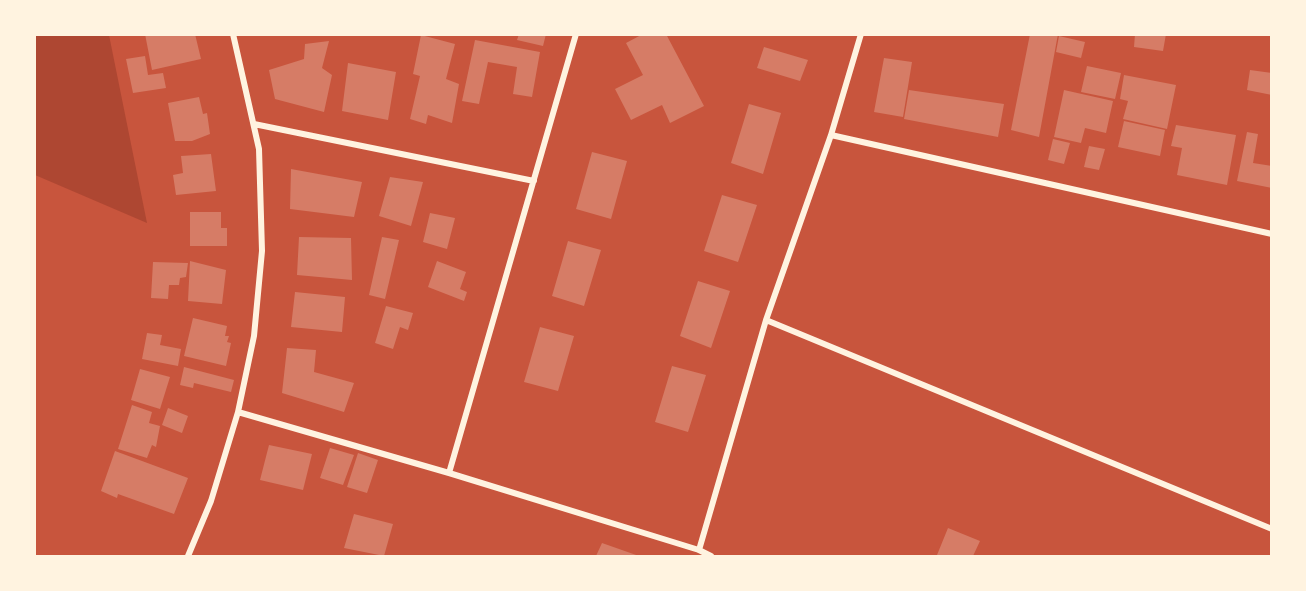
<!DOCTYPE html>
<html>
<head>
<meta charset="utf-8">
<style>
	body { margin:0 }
	#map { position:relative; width:1306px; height:591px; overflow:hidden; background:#c8553d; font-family:Ubuntu,sans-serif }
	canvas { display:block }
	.frame { position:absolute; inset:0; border:36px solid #fff3e0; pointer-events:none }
</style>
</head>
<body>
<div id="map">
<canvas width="1306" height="591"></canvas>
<div class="frame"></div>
</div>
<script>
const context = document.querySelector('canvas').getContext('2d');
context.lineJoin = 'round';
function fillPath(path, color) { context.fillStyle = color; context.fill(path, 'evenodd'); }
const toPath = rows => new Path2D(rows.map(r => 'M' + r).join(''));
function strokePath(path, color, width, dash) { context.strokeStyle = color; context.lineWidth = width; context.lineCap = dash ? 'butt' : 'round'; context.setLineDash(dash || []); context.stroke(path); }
const green = toPath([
	[34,35,109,35,147,223,35,175]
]);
const building = toPath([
	[145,34,195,34,201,59,152,70],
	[519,34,546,34,543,46,517,40],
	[643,34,666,34,704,106,670,123,662,105,631,120,615,89,643,75,626,43],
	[1030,34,1058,34,1039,137,1011,130],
	[1135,34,1166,34,1163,51,1134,47],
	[421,35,455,44,446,79,459,84,452,123,428,115,426,124,410,119,420,76,413,74],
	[1059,36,1085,42,1081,58,1056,52],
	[475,40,540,52,532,97,513,94,517,67,488,62,479,104,462,101],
	[329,41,322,68,332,75,324,112,275,99,269,70,304,59,305,44],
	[764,47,808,60,800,81,757,68],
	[145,56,148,75,163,73,166,88,133,93,126,59],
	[884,58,912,62,903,117,874,112],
	[348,63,396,72,388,120,342,111],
	[1087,66,1121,73,1115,99,1081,92],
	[1250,70,1272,73,1272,95,1247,90],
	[1124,75,1176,85,1167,129,1123,119,1128,101,1120,99],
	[909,90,1004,104,998,137,904,119],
	[1064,90,1113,101,1106,133,1085,128,1081,143,1054,137],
	[199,97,203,114,207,113,210,134,192,141,175,141,168,103],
	[749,104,781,113,763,174,731,163],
	[1124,121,1165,130,1160,156,1118,147],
	[1176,125,1236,135,1227,185,1177,175,1182,148,1171,146],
	[1247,132,1258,134,1253,163,1272,166,1272,188,1237,181],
	[1053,139,1070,143,1064,164,1048,160],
	[1089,146,1105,149,1099,170,1084,167],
	[592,152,627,161,611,219,576,209],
	[211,154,216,191,176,195,173,175,183,173,181,156],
	[291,169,362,182,354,217,290,209],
	[390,177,423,182,411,226,379,216],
	[722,195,757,205,738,262,704,251],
	[190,212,221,212,221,228,227,228,227,246,190,246],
	[430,213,455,218,447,249,423,242],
	[299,237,351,238,352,280,297,275],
	[382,237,399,240,385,299,369,295],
	[568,241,601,250,584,306,552,296],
	[190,261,226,270,222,304,188,301],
	[437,261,466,272,460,289,467,292,464,301,428,287],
	[153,262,188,263,186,277,180,278,179,285,169,285,168,299,151,298],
	[698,281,730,291,711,348,680,336],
	[295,292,345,297,342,332,291,327],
	[386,306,413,313,408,330,400,327,393,349,375,343],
	[193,318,227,326,225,336,229,336,227,342,231,343,226,366,184,356],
	[540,327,574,336,558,391,524,382],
	[147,333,162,335,160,345,181,349,178,366,142,359],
	[287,348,316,350,314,372,354,383,344,412,282,393],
	[672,366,706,375,688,432,655,422],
	[184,367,234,380,231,392,194,383,193,388,180,385],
	[140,369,170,377,160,409,131,400],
	[132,405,152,412,149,423,160,426,156,447,152,445,147,458,118,449],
	[168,408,188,416,182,433,162,425],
	[269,445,312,454,303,490,260,480],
	[330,448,354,455,343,485,320,478],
	[115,451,188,478,174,514,118,494,117,498,101,491],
	[358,453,378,460,367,493,347,487],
	[354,514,393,524,384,556,344,548],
	[948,528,980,541,973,556,937,555],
	[602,543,639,556,596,556]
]);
const minor = toPath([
	[254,124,534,181],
	[831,135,1272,234],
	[766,320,1272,529],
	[238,412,449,473,699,550,711,556],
	[449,473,576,34],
	[699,550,766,320,831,135,861,34],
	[188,556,211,501,238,412,254,336,262,251,259,149,233,34]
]);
fillPath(green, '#ae4732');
fillPath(building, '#d67c66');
strokePath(minor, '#fff3e0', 6);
</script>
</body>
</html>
